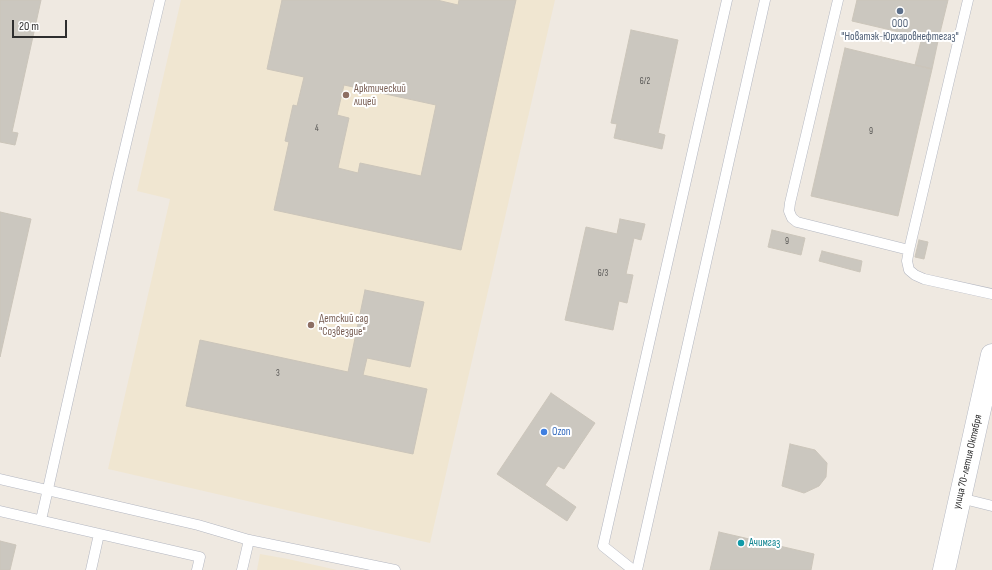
<!DOCTYPE html>
<html>
<head>
<meta charset="utf-8">
<style>
	body { margin:0 }
	#map { position:relative; width:992px; height:570px; overflow:hidden; background:#efe9e1; font-family:"Sofia Sans Condensed",sans-serif }
	canvas { display:block }
	.scale { position:absolute; left:12px; top:20px; width:55px; height:18px; box-sizing:border-box; border:2px solid #2e2e2e; border-top:0; padding-left:5px; font-size:12px; line-height:14px; white-space:nowrap; color:#2e2e2e; -webkit-text-stroke:3px #fff; paint-order:stroke }
</style>
</head>
<body>
<div id="map">
<canvas width="992" height="570"></canvas>
<div class="scale">20 m</div>
</div>
<script>
const context = document.querySelector('canvas').getContext('2d');
context.lineJoin = 'round';
function fillPath(path, color) { context.fillStyle = color; context.fill(path, 'evenodd'); }
const toPath = rows => new Path2D(rows.map(r => 'M' + r).join(''));
function strokePath(path, color, width, dash) { context.strokeStyle = color; context.lineWidth = width; context.lineCap = dash ? 'butt' : 'round'; context.setLineDash(dash || []); context.stroke(path); }
function label(font, color, halo, rows, align = 'center') {
  context.font = font + ' "Sofia Sans Condensed",sans-serif'; context.lineWidth = 4; context.setLineDash([]); context.textBaseline = 'middle'; context.strokeStyle = halo; context.fillStyle = color; for (const [text, x, y, turn = 0] of rows) {
    context.save(); context.translate(x, y); context.rotate((+turn || 0) * Math.PI / 180); context.textAlign = isNaN(turn) ? turn : align; if (halo) context.strokeText(text, 0, 0); context.fillText(text, 0, 0); context.restore();
  }
}
const education = toPath([
	[181,0,555,0,430,543,108,469,170,199,137,191],
	[260,554,288,559,337,570,257,570]
]);
const building = toPath([
	[0,0,41,0,12,132,18,133,15,145,0,142,0,0],
	[282,0,437,0,458,5,459,0,516,0,461,250,274,210,289,142,285,141,293,105,297,106,304,77,267,69,282,0],
	[344,85,436,105,421,176,360,163,358,173,338,168,349,118,337,115,344,85],
	[857,0,948,0,938,41,852,21,857,0],
	[631,30,678,40,658,133,665,135,662,149,614,138,617,124,611,123,631,30],
	[922,37,938,41,932,69,915,65,922,37],
	[845,48,932,69,898,216,811,196,845,48],
	[0,212,31,219,0,357,0,212],
	[620,219,645,224,641,240,634,238,626,274,633,275,627,303,619,301,613,330,565,320,586,227,617,234,620,219],
	[772,230,805,238,801,255,768,247,772,230],
	[919,240,928,242,924,259,915,257,919,240],
	[822,251,862,261,860,272,819,261,822,251],
	[365,290,424,302,410,367,367,358,363,375,427,389,413,454,186,406,200,340,348,372,365,290],
	[551,393,595,423,564,469,558,466,545,485,576,507,567,521,497,474,551,393],
	[790,444,815,450,827,463,826,477,819,486,804,493,782,486,790,444],
	[719,532,814,554,811,570,710,570,719,532],
	[0,541,16,545,10,570,0,570,0,541]
]);
const service = toPath([
	[838,0,790,203,789,211,792,218,797,222,909,250,907,261,909,270,915,275,924,279,992,294],
	[909,250,968,0],
	[0,479,198,525,249,540,395,570],
	[960,498,992,506],
	[0,511,200,557,197,570],
	[41,520,117,182,160,0],
	[91,570,99,534],
	[242,570,249,540],
	[633,570,603,546,727,0],
	[637,570,765,0]
]);
const secondary = toPath([
	[944,570,992,355]
]);
const markers = [
	[900,11,4,"#5c6f8a"],
	[346,95,4,"#8d6e63"],
	[311,325,4,"#8d6e63"],
	[544,432,4,"#3f7fe0"],
	[741,543,4,"#0f9aa8"]
];
const numberNames = [
	["6/2",645,82],
	["4",317,129],
	["9",871,132],
	["9",787,242],
	["6/3",603,274],
	["3",278,374]
];
const serviceNames = [
	["ООО",900,24],
	["\"Новатэк-Юрхаровнефтегаз\"",900,37]
];
const educationNames = [
	["Арктический",354,89],
	["лицей",354,102],
	["Детский сад",319,319],
	["\"Созвездие\"",319,332]
];
const shopNames = [
	["Ozon",552,432]
];
const streetNames = [
	["улица 70-летия Октября",968,462,-77]
];
const cultureNames = [
	["Ачимгаз",749,543]
];
fillPath(education, '#f0e6d1');
fillPath(building, '#cbc7bf');
strokePath(building, '#cbc5ba', 1);
strokePath(service, '#b4b7c1', 11);
strokePath(secondary, '#b4b7c1', 23);
strokePath(service, '#fff', 10);
strokePath(secondary, '#fff', 22);
for (const [x, y, r, color] of markers) { const dot = new Path2D(); dot.arc(x, y, r, 0, 2 * Math.PI); context.fillStyle = color; context.fill(dot); strokePath(dot, '#fff', 1.5); }
label('9px', '#555452', null, numberNames);
label('11px', '#4e5e75', '#fff', serviceNames);
label('11px', '#785e54', '#fff', educationNames, 'left');
label('11px', '#366cbe', '#fff', shopNames, 'left');
label('11px', '#2e2e2e', '#fff', streetNames);
label('11px', '#0d838f', '#fff', cultureNames, 'left');
</script>
</body>
</html>
